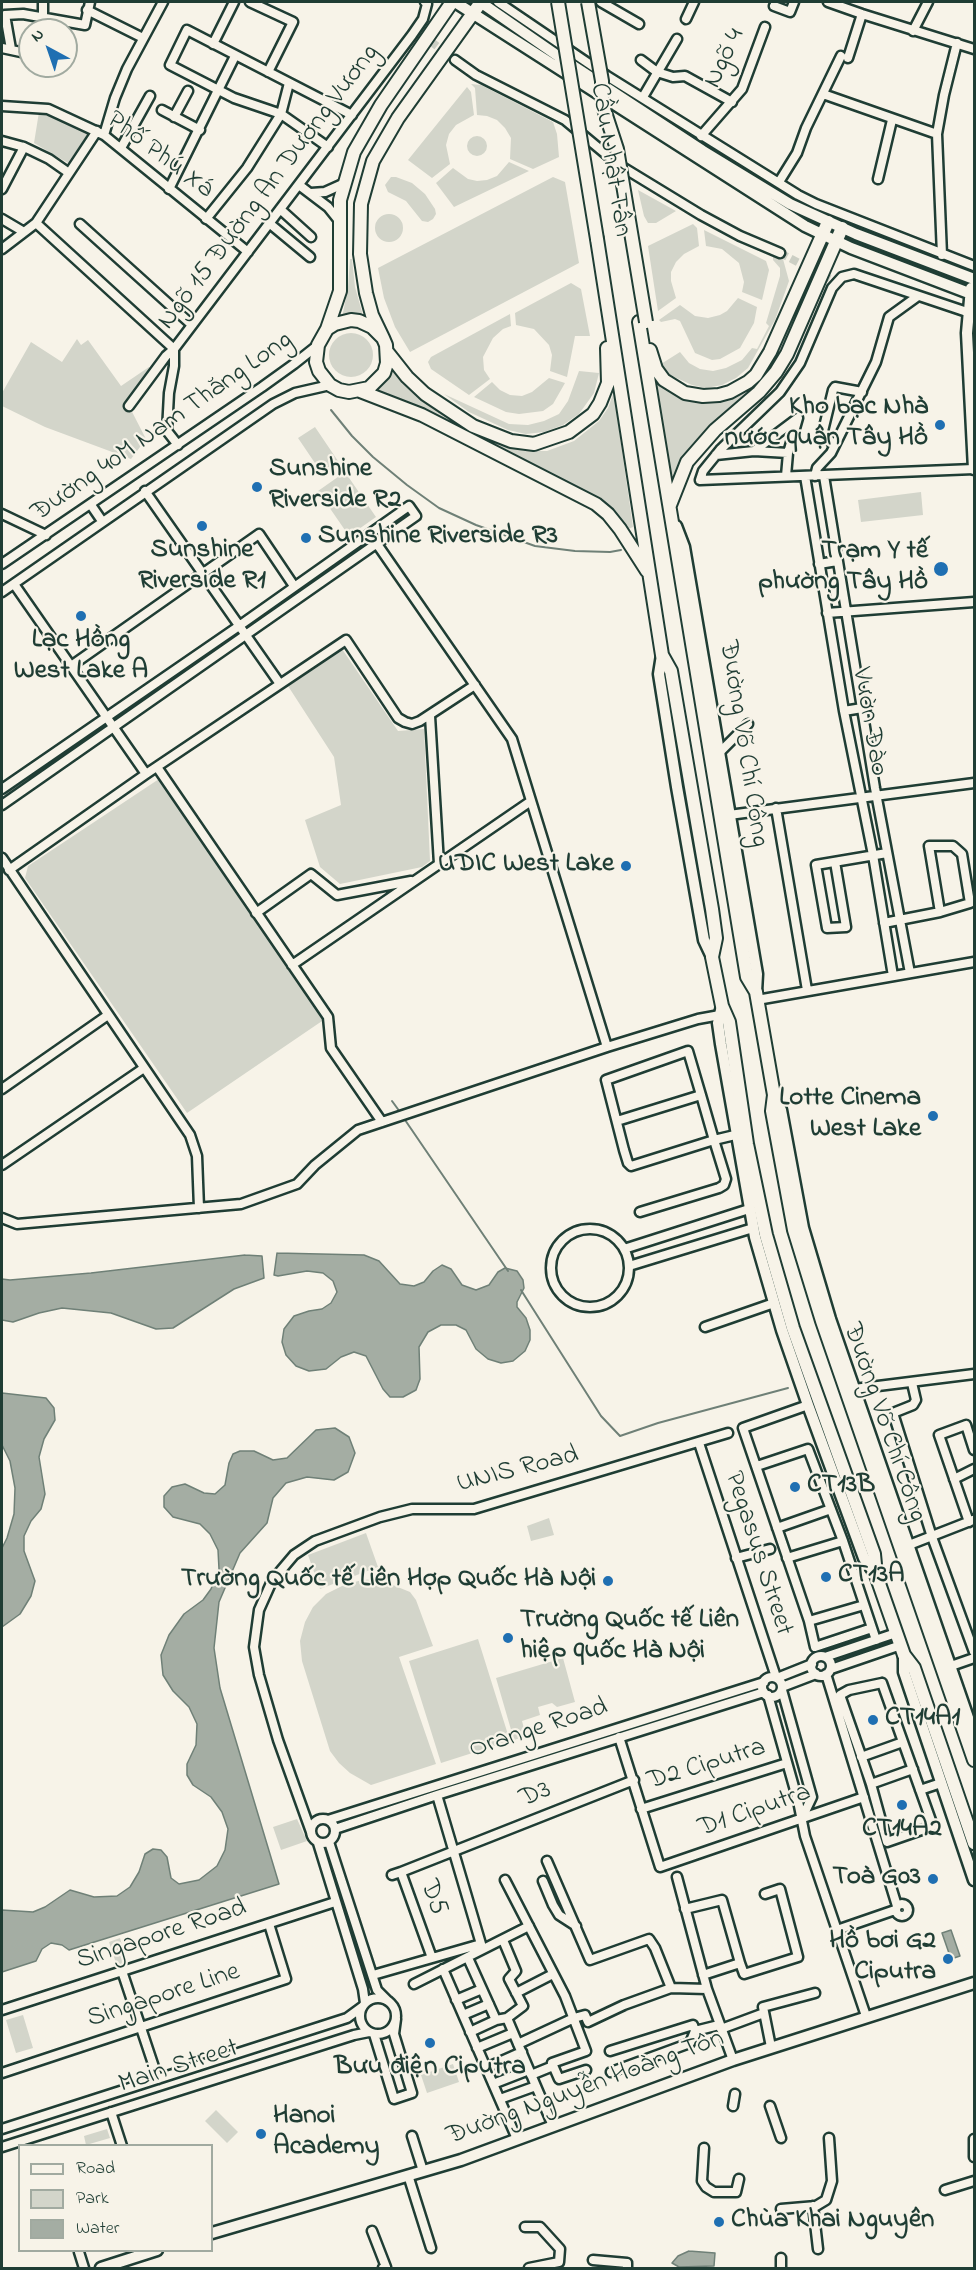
<!DOCTYPE html>
<html>
<head>
<meta charset="utf-8">
<style>
	body { margin:0 }
	#map { position:relative; width:976px; height:2270px; overflow:hidden; background:#f7f3e8; font-family:"Indie Flower",sans-serif }
	canvas { display:block }
	.frame { position:absolute; inset:0; border:3px solid #1f3d34; pointer-events:none }
	.legend { position:absolute; left:18px; top:2144px; width:195px; height:108px; box-sizing:border-box; background:#f7f3e8; border:2px solid #a1aaa0; margin:0; padding:8px 10px; list-style:none; font-size:18px; color:#1f3d34 }
	.legend li { display:flex; align-items:center; gap:12px; height:30px }
	.legend b { width:30px; border:2px solid #a1aaa0 }
	.north { position:absolute; left:18px; top:18px; width:60px; height:60px; box-sizing:border-box; background:#f7f3e8; border:2px solid #a1aaa0; border-radius:50%; rotate:320deg; font-size:16px; font-weight:700; line-height:24px; text-align:center; color:#1f3d34 }
	.north::after { content:''; display:block; margin:auto; width:21px; height:27px; background:#1f6fb2; clip-path:polygon(50% 0,100% 100%,50% 72%,0 100%) }
</style>
</head>
<body>
<div id="map">
<canvas width="976" height="2270"></canvas>
<div class="frame"></div>
<ul class="legend">
<li><b style="height:8px;background:#f7f3e8"></b>Road</li>
<li><b style="height:16px;background:#d3d5ca"></b>Park</li>
<li><b style="height:16px;background:#a4ada3"></b>Water</li>
</ul>
<div class="north">N</div>
</div>
<script>
const context = document.querySelector('canvas').getContext('2d');
context.lineJoin = 'round';
function fillPath(path, color) { context.fillStyle = color; context.fill(path, 'evenodd'); }
const toPath = rows => new Path2D(rows.map(r => 'M' + r).join(''));
function strokePath(path, color, width, dash) { context.strokeStyle = color; context.lineWidth = width; context.lineCap = dash ? 'butt' : 'round'; context.setLineDash(dash || []); context.stroke(path); }
function label(font, color, halo, rows, align = 'center') {
  context.font = font + ' "Indie Flower",sans-serif'; context.lineWidth = 4.5; context.setLineDash([]); context.textBaseline = 'middle'; context.strokeStyle = halo; context.fillStyle = color; for (const [text, x, y, turn = 0] of rows) {
    context.save(); context.translate(x, y); context.rotate((+turn || 0) * Math.PI / 180); context.textAlign = isNaN(turn) ? turn : align; if (halo) context.strokeText(text, 0, 0); context.fillText(text, 0, 0); context.restore();
  }
}
const green = toPath([
	[471,84,481,85,553,122,557,134,559,157,533,169,510,159,511,138,505,128,497,120,487,116,477,115,475,88],
	[467,87,471,92,474,115,456,125,449,134,446,145,450,164,432,178,408,160],
	[39,112,44,112,88,134,68,163,34,143],
	'467 146a10 10 0 1 1 20 0a10 10 0 1 1-20 0Z',
	[509,162,529,171,454,207,436,183,453,168,468,179,477,181,487,180,497,176],
	[391,177,396,177,412,183,425,194,435,209,436,214,433,219,428,222,422,221,406,201,388,192,385,185],
	[553,177,565,182,579,263,410,352,395,327,384,298,378,268],
	[638,190,676,211,656,223,648,223,644,216],
	'375 228a14 14 0 1 1 28 0a14 14 0 1 1-28 0Z',
	[693,224,697,228,699,246,684,254,676,262,671,272,671,281,676,298,658,311,648,246],
	[704,230,766,261,769,270,762,300,742,292,744,282,739,263,722,249,706,246],
	[820,252,823,253,772,365,751,391,706,430,690,447,672,484,649,374,669,392,694,401,721,401,746,390,757,381],
	[773,256,783,259,789,281,775,320,748,368,736,378,722,385,706,388,692,385,670,375,661,364,680,352,689,363,700,369,713,371,726,368,742,360,752,348,757,349,769,326,766,323,780,276,780,268,773,260],
	[350,259,352,259,355,287,364,319,342,318,348,287],
	[571,283,581,289,590,336,575,336,567,377,550,371,552,355,549,345,534,329,516,325,515,313],
	[738,298,757,307,754,323,740,348,720,359,712,360,695,353,680,321,675,319,661,322,659,320,680,305,695,316,708,318,720,315,727,311],
	[510,314,511,326,503,329,493,338,483,357,484,370,490,379,469,395,431,369,428,362,431,357],
	'329 355a22 22 0 1 1 44 0a22 22 0 1 1-44 0Z',
	[77,339,81,345,88,340,121,386,149,367,153,372,129,406,146,439,131,459,45,427,2,406,2,393,31,342,62,362],
	[386,364,432,406,484,438,506,447,526,451,547,451,574,441,599,421,608,408,615,389,619,400,617,416,633,527,628,529,612,510,373,390],
	[579,371,599,373,594,393,579,414,563,425,544,432,526,434,508,430,469,412,444,394,509,424,528,425,544,421,559,414,568,401],
	[549,378,565,383,553,404,543,411,519,414,506,412,474,397,492,382,500,390,510,395,522,396,532,392],
	[315,427,338,461,321,472,298,438],
	[345,472,376,517,349,536,318,491],
	[921,492,923,515,861,522,858,500],
	[342,649,398,731,424,729,430,861,422,867,340,884,320,867,305,820,341,805,334,757,288,686],
	[162,777,325,1019,187,1113,25,878,28,866],
	[549,1518,554,1535,531,1541,527,1526],
	[366,1533,378,1567,320,1589,308,1555],
	[378,1579,410,1592,416,1600,433,1646,399,1657,436,1764,371,1785,350,1773,339,1763,330,1751,302,1661,300,1641,305,1622,313,1607,326,1594,344,1585,362,1580],
	[478,1639,510,1741,441,1763,409,1661],
	[563,1658,575,1702,557,1707,552,1703,538,1707,540,1715,522,1721,526,1736,514,1740,496,1678],
	[297,1819,307,1841,281,1850,273,1827],
	[120,1938,127,1962,117,1966,109,1942],
	[23,2015,33,2048,16,2053,6,2020],
	[453,2064,459,2082,427,2093,421,2075],
	[216,2110,238,2132,227,2143,205,2121],
	[107,2129,110,2138,86,2145,84,2136]
]);
const water = toPath([
	[277,1253,364,1255,379,1261,400,1284,414,1286,424,1282,433,1271,442,1265,451,1269,462,1285,476,1290,489,1285,498,1272,505,1268,517,1271,523,1280,524,1288,517,1302,517,1307,526,1318,530,1330,530,1340,525,1351,513,1361,501,1363,488,1359,476,1349,466,1330,456,1325,441,1325,428,1332,419,1347,420,1379,416,1390,403,1397,390,1397,383,1389,366,1356,354,1352,341,1357,326,1369,309,1371,296,1366,286,1355,282,1342,284,1329,294,1316,309,1311,322,1309,331,1303,337,1292,333,1281,323,1273,307,1271,278,1276,274,1275,277,1253],
	[245,1255,262,1256,264,1278,234,1289,173,1328,156,1329,111,1313,62,1308,39,1313,13,1322,2,1320,2,1279,10,1280,91,1273,245,1255],
	[2,1393,46,1398,54,1408,55,1420,44,1439,39,1457,45,1494,41,1509,31,1521,24,1536,24,1551,35,1581,31,1596,20,1614,2,1627,2,1548,7,1538,14,1514,15,1488,10,1461,2,1445,2,1393],
	[335,1428,349,1437,355,1453,348,1472,334,1480,307,1477,286,1483,273,1498,267,1523,240,1553,219,1602,214,1648,220,1688,279,1884,69,1950,62,1945,51,1943,42,1949,36,1961,2,1972,2,1910,33,1912,45,1907,70,1890,94,1897,117,1896,130,1887,139,1872,145,1854,153,1849,161,1850,167,1857,171,1878,179,1884,199,1880,217,1866,225,1850,228,1829,222,1812,211,1797,193,1785,187,1775,187,1764,196,1745,197,1724,189,1707,173,1691,163,1675,161,1655,169,1635,184,1614,203,1600,211,1589,219,1569,218,1550,210,1534,200,1524,173,1517,164,1507,164,1496,172,1487,185,1484,204,1493,215,1494,225,1485,229,1463,233,1454,240,1451,254,1451,273,1460,287,1458,316,1430,335,1428],
	[951,1930,960,1956,951,1959,942,1933,951,1930],
	[689,2251,715,2253,714,2266,679,2267,672,2263,678,2256,689,2251]
]);
const stream = toPath([
	[331,410,352,436,373,457,407,485,439,508,476,525,535,546,575,551,610,552,621,550],
	[392,1101,400,1112],
	[403,1117,508,1271],
	[521,1290,601,1416,620,1436,658,1423,788,1388]
]);
const minorTunnel = toPath([
	[421,34,455,60],
	[780,253,836,282]
]);
const minor = toPath([
	[250,2,293,22,268,72],
	[498,2,607,76,798,195,816,204,974,266],
	[601,2,639,24],
	[828,2,862,14,974,49],
	[774,6,790,12,794,2],
	[87,10,143,38],
	[43,18,43,2],
	[686,19,694,2],
	[913,31,928,2],
	[213,44,234,2],
	[2,48,30,54],
	[11,49,5,15,23,14,85,25,90,2],
	[848,58,862,14],
	[455,60,476,75,565,120,619,165,701,215,740,236,780,253],
	[641,60,657,72,673,77,685,76,732,102],
	[823,94,937,134],
	[643,97,677,39],
	[2,106,48,109,104,135,248,252],
	[162,110,200,130],
	[174,117,188,91],
	[104,135,115,98,127,69,163,2],
	[701,136,742,89,765,27],
	[2,141,24,147,49,159,69,173],
	[328,147,281,114,234,98,170,65,187,30,352,115],
	[121,148,150,96],
	[878,179,892,120],
	[779,182,797,153,806,128,841,56],
	[299,185,328,207,340,222],
	[2,189,24,147],
	[169,189,235,56],
	[311,193,325,192,345,183],
	[280,209,311,237],
	[2,219,24,232],
	[206,219,247,168,281,114,289,83],
	[36,223,174,349,166,356,129,406],
	[269,223,310,257],
	[80,224,192,325],
	[2,249,36,223,97,131],
	[942,255,937,134,944,95,957,43],
	[967,312,854,274,842,277,832,288,800,363,780,392,720,450,703,471,700,480,974,469],
	[178,445,167,431,169,393,174,366,174,349,412,35,423,19,427,4,425,2],
	[834,446,823,431,833,390,835,387,862,392],
	[754,451,798,418,788,453],
	[716,455,754,451,788,453,786,476],
	[805,476,844,711,873,855,893,976],
	[815,476,817,468,831,453,876,362,889,317,918,296],
	[824,476,875,788,910,973],
	[145,491,280,684],
	[91,505,102,521],
	[2,514,46,535],
	[377,544,512,739,607,1047],
	[2,564,262,387,294,364,318,345],
	[819,564,837,561],
	[14,584,146,774],
	[2,592,273,404,295,393,330,385],
	[827,613,974,602],
	[71,666,259,534,294,586],
	[844,711,862,708],
	[430,716,439,864],
	[719,753,748,724],
	[157,767,328,1017,331,1048,382,1122],
	[2,789,239,626,409,506,416,516,2,805],
	[776,808,807,990],
	[729,815,974,783],
	[2,858,190,1135,197,1156,199,1208],
	[835,862,846,927,827,928,816,865,887,853],
	[9,870,146,774,346,640,398,718,405,722,412,724,420,721,475,685],
	[256,913,311,874,337,895,411,881],
	[884,923,940,912,970,903,962,854,953,846,929,846,940,912],
	[292,965,531,801],
	[757,1000,974,962],
	[2,1089,108,1015],
	[617,1121,701,1095],
	[2,1165,144,1068],
	[640,1212,719,1188,724,1185,726,1179,714,1140,701,1095,688,1051,606,1080,624,1150,628,1163,631,1166,714,1140,735,1135],
	[2,1218,17,1224,241,1204,297,1184,315,1165,358,1130,607,1047,698,1019,720,1015],
	'551 1268a39 39 0 1 1 78 0a39 39 0 1 1-78 0Z',
	[624,1249,749,1209],
	[629,1266,753,1228],
	[705,1327,774,1303],
	[912,1383,916,1400,913,1405,893,1413,932,1537,974,1652],
	[854,1389,974,1374],
	[808,1405,743,1428,809,1621,815,1647,872,1628],
	[699,1443,776,1677],
	[757,1466,808,1449,843,1541,876,1640],
	[954,1479,974,1469],
	[969,1522,939,1435,966,1425,974,1450],
	[777,1528,831,1509],
	[909,1545,973,1520],
	[736,1558,770,1549],
	[787,1558,843,1541],
	[809,1621,864,1605],
	'811 1666a10 10 0 1 1 20 0a10 10 0 1 1-20 0Z',
	[825,1657,896,1633],
	[951,1666,974,1658],
	[831,1669,901,1645],
	[826,1674,897,1906],
	'762 1687a10 10 0 1 1 20 0a10 10 0 1 1-20 0Z',
	[777,1678,812,1664],
	[882,1683,933,1826,887,1842,871,1784,840,1695,849,1690,882,1683],
	[782,1687,816,1674],
	[782,1690,812,1797,802,1818],
	[768,1695,798,1801,805,1836,866,2016],
	[619,1737,660,1867,864,1797],
	[861,1757,903,1742],
	[871,1784,913,1769],
	[920,1790,941,1783],
	[641,1809,787,1763],
	'311 1831a12 12 0 1 1 24 0a12 12 0 1 1-24 0Z',
	[328,1820,764,1682],
	[335,1829,437,1795,764,1692],
	[311,1832,278,1740,259,1675,254,1647,259,1610,272,1581,294,1555,315,1541,380,1517,412,1509,474,1509,728,1433],
	[329,1842,377,1990,388,2001],
	[318,1843,363,1989,365,2003],
	[547,1861,590,1960,649,1939,655,1948,671,1988],
	[392,1875,401,1872],
	[677,1877,707,1989],
	[505,1880,565,1996,586,2051,552,2063,559,2079,586,2070],
	[543,1881,553,1905,559,1915,576,1926],
	'896 1910a6 6 0 1 1 12 0a6 6 0 1 1-12 0Z',
	[685,1909,722,1900,740,1963,703,1975],
	[837,1930,895,1910],
	[503,1940,516,1971,509,1979,523,2006,507,2018],
	[432,1958,401,1872,634,1780],
	[468,1958,496,2020,507,2018,553,2126],
	[740,1963,744,1974,798,1957,780,1889,765,1894],
	[443,1969,517,2139],
	[122,1971,158,2079],
	[373,1975,481,1944,437,1795],
	[414,1984,529,1926],
	[516,1993,553,1974],
	'360 2016a18 18 0 1 1 36 0a18 18 0 1 1-36 0Z',
	[456,2000,482,1989],
	[2,2010,335,1902],
	[463,2015,489,2004],
	[721,2029,764,2013],
	[470,2032,496,2020],
	[374,2034,394,2099,412,2093,394,2034,396,2019],
	[518,2044,574,2018,585,2015,588,2022,624,2005,671,1988,707,1989,733,2060],
	[771,2047,763,2007,815,1993],
	[477,2048,513,2033],
	[610,2051,693,2025,695,2031,719,2025],
	[486,2068,522,2052],
	[611,2072,690,2043,695,2031],
	[2,2073,286,1979,269,1924],
	[531,2075,553,2066],
	[493,2084,529,2070],
	[500,2099,536,2086],
	[733,2106,735,2094],
	[770,2106,781,2138],
	[111,2112,122,2146],
	[2,2129,347,2018,362,2007],
	[412,2136,423,2171],
	[2,2147,354,2035,369,2032],
	[704,2148,702,2181,706,2187,714,2192,736,2192,739,2179],
	[974,2157,974,2139],
	[408,2175,431,2248],
	[945,2190,974,2181],
	[813,2206,818,2249],
	[781,2209,816,2206,826,2200,832,2181,829,2138],
	[525,2227,540,2227,560,2249,559,2262,529,2268],
	[372,2231,386,2267,383,2268],
	[79,2252,84,2268],
	[781,2258,781,2268],
	[593,2260,627,2263,627,2268]
]);
const major = toPath([
	[455,2,805,226,851,248,974,295],
	[480,2,558,56,703,151,790,204,856,234,974,279],
	[971,288,967,333,974,469],
	[676,526,684,547,757,974,756,992],
	[662,655,659,674,677,787,704,940,712,957],
	[722,1006,718,1023,721,1044,755,1237,782,1330,808,1405,864,1558,876,1575],
	[774,1095,781,1110,803,1228,830,1319,974,1735],
	[904,1655,904,1672,974,1880],
	[212,2233,461,2160,733,2060,974,1983],
	[101,2268,157,2250]
]);
const highway = toPath([
	[597,239,662,655,671,671,712,909,716,938,712,957,722,1006,729,1022,747,1144,766,1235,793,1328,874,1554,876,1575,904,1655,914,1668,974,1843],
	[639,322,747,977,756,992,774,1095,772,1111,794,1230,822,1321,974,1760],
	[327,329,340,291,340,200,354,152,381,105,452,2],
	[383,338,372,327,359,321,351,320,335,324,327,329,318,345,316,362,319,371,330,385,339,390,349,392,369,388,384,373,387,363,386,345,383,338,372,315,366,293,360,254,361,204,373,161,398,118,481,2],
	[650,350,656,369,664,380,685,393,703,396,719,395,730,392,748,382,756,375,770,352,828,222],
	[388,353,407,377,425,394,473,426,511,441,534,444,569,432,593,414,600,403,608,383,607,348],
	[360,391,422,415,596,504,608,514,620,529,647,571],
	[670,505,687,462,715,430,759,392,776,372,787,354,842,228]
]);
const highwayBridge = toPath([
	[558,2,597,239],
	[588,2,602,81,602,103,617,149,646,322]
]);
const markers = [
	[940,425,6,"#1f6fb2"],
	[257,487,6,"#1f6fb2"],
	[202,526,6,"#1f6fb2"],
	[306,538,6,"#1f6fb2"],
	[941,569,8,"#1f6fb2"],
	[81,616,6,"#1f6fb2"],
	[626,866,6,"#1f6fb2"],
	[933,1116,6,"#1f6fb2"],
	[795,1487,6,"#1f6fb2"],
	[826,1577,6,"#1f6fb2"],
	[608,1581,6,"#1f6fb2"],
	[508,1638,6,"#1f6fb2"],
	[873,1720,6,"#1f6fb2"],
	[902,1805,6,"#1f6fb2"],
	[933,1879,6,"#1f6fb2"],
	[948,1959,6,"#1f6fb2"],
	[430,2043,6,"#1f6fb2"],
	[261,2134,6,"#1f6fb2"],
	[719,2222,6,"#1f6fb2"]
];
const streetNames = [
	["Ngõ 4",726,59,-65],
	["Phố Phú Xá",159,156,37],
	["Cầu Nhật Tân",609,160,81],
	["Ngõ 15 Đường An Dương Vương",270,188,-53],
	["Đường 40M Nam Thăng Long",163,428,-35],
	["Vườn Đào",868,722,80],
	["Đường Võ Chí Công",742,744,81],
	["Đường Võ Chí Công",883,1423,71],
	["UNIS Road",518,1471,-14],
	["Pegasus Street",757,1554,72],
	["Orange Road",539,1730,-18],
	["D2 Ciputra",707,1766,-17],
	["D3",536,1796,-22],
	["D1 Ciputra",755,1812,-19],
	["D5",432,1898,70],
	["Singapore Road",162,1936,-18],
	["Singapore Line",164,1997,-18],
	["Main Street",179,2068,-18],
	["Đường Nguyễn Hoàng Tôn",586,2089,-20]
];
const poiNames = [
	["Kho bạc Nhà",928,409,"right"],
	["nước quận Tây Hồ",928,440,"right"],
	["Sunshine",269,471],
	["Riverside R2",269,502],
	["Sunshine Riverside R3",318,538],
	["Sunshine",202,552,"center"],
	["Riverside R1",202,583,"center"],
	["Trạm Y tế",928,553,"right"],
	["phường Tây Hồ",928,584,"right"],
	["Lạc Hồng",81,642,"center"],
	["West Lake A",81,673,"center"],
	["UDIC West Lake",614,866,"right"],
	["Lotte Cinema",921,1100,"right"],
	["West Lake",921,1131,"right"],
	["CT13B",807,1487],
	["CT13A",838,1577],
	["Trường Quốc tế Liên Hợp Quốc Hà Nội",596,1581,"right"],
	["Trường Quốc tế Liên",520,1622],
	["hiệp quốc Hà Nội",520,1653],
	["CT14A1",885,1720],
	["CT14A2",902,1831,"center"],
	["Toà G03",921,1879,"right"],
	["Hồ bơi G2",936,1943,"right"],
	["Ciputra",936,1974,"right"],
	["Bưu điện Ciputra",430,2069,"center"],
	["Hanoi",273,2118],
	["Academy",273,2149],
	["Chùa Khai Nguyên",731,2222]
];
fillPath(green, '#d3d5ca');
fillPath(water, '#a4ada3');
strokePath(water, '#6f8077', 1.5);
strokePath(stream, '#6f8077', 2);
strokePath(minorTunnel, '#cccfc4', 8, [8, 4]);
strokePath(minor, '#1f3d34', 13);
strokePath(major, '#1f3d34', 15);
strokePath(highway, '#1f3d34', 16);
strokePath(minor, '#f7f3e8', 8);
strokePath(major, '#f7f3e8', 10);
strokePath(highway, '#f7f3e8', 12);
strokePath(highwayBridge, '#1f3d34', 16, []);
strokePath(highwayBridge, '#f7f3e8', 12);
for (const [x, y, r, color] of markers) { const dot = new Path2D(); dot.arc(x, y, r, 0, 2 * Math.PI); context.fillStyle = color; context.fill(dot); strokePath(dot, '#f7f3e8', 2); }
label('27px', '#1f3d34', '#f7f3e8', streetNames);
label('bold 27px', '#1f3d34', '#f7f3e8', poiNames, 'left');
</script>
</body>
</html>
